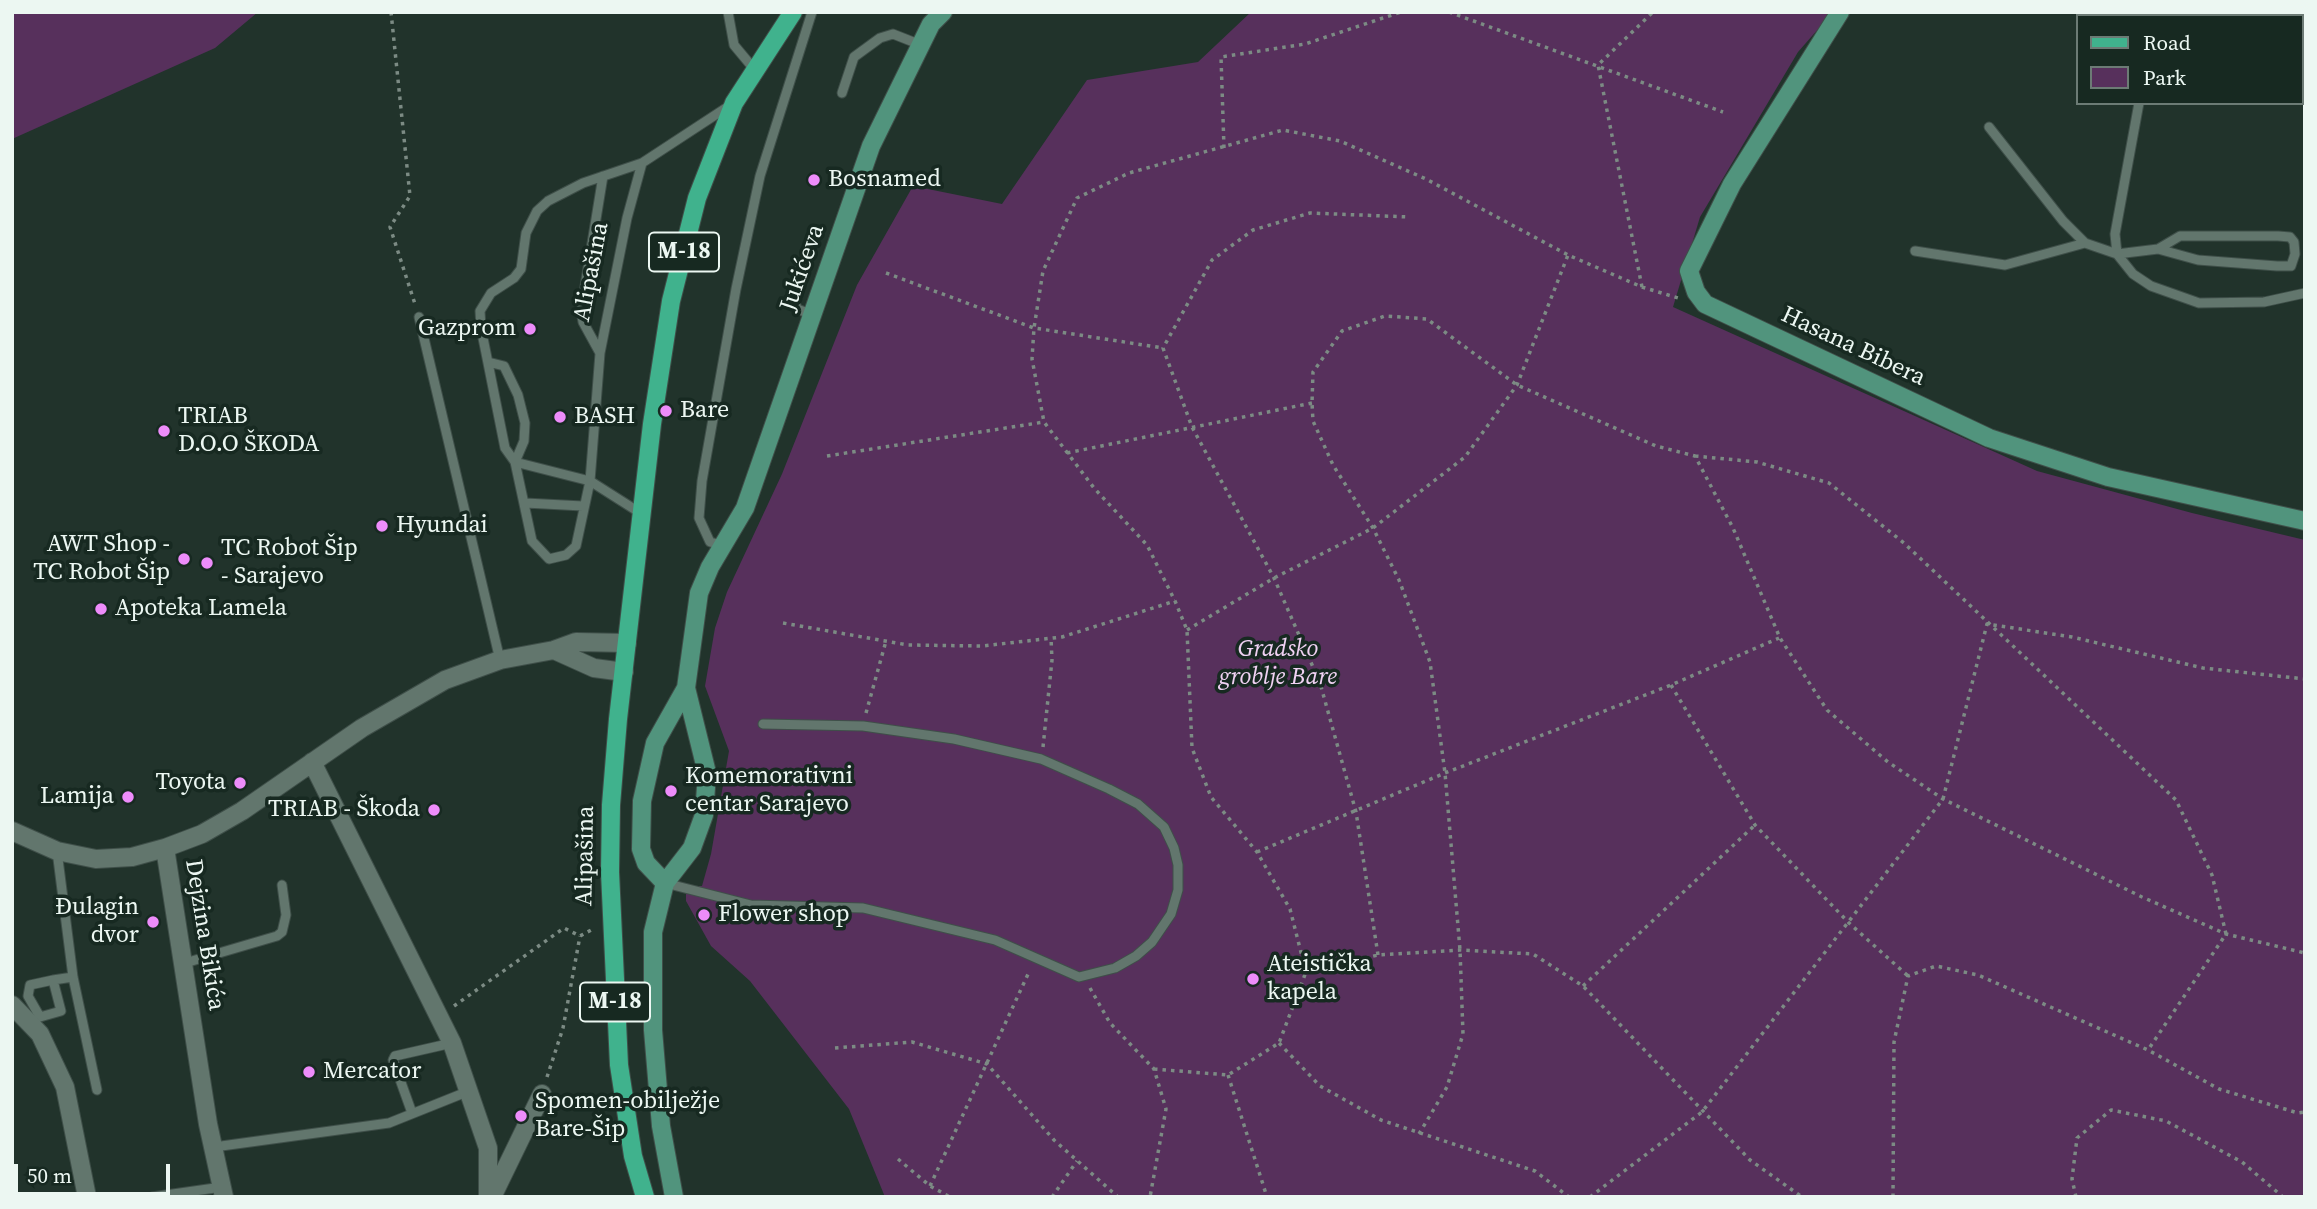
<!DOCTYPE html>
<html>
<head>
<meta charset="utf-8">
<style>
	body { margin:0 }
	#map { position:relative; width:2317px; height:1209px; overflow:hidden; background:#21332b; font-family:"Source Serif 4",serif }
	canvas { display:block }
	.frame { position:absolute; inset:0; border:14px solid #ecf7f2; pointer-events:none }
	.legend { position:absolute; left:2076px; top:14px; width:228px; height:91px; box-sizing:border-box; background:#172921; border:2px solid #6c7b75; margin:0; padding:9px 12px; list-style:none; font-size:21px; color:#ecf7f2 }
	.legend li { display:flex; align-items:center; gap:14px; height:35px }
	.legend b { width:35px; border:2px solid #6c7b75 }
	.scale { position:absolute; left:14px; top:1164px; width:156px; height:32px; box-sizing:border-box; border:4px solid #ecf7f2; border-top:0; padding-left:9px; font-size:21px; line-height:24px; white-space:nowrap; color:#ecf7f2; -webkit-text-stroke:5px #172921; paint-order:stroke }
</style>
</head>
<body>
<div id="map">
<canvas width="2317" height="1209"></canvas>
<div class="frame"></div>
<ul class="legend">
<li><b style="height:9px;background:#40b28d"></b>Road</li>
<li><b style="height:19px;background:#57305c"></b>Park</li>
</ul>
<div class="scale">50 m</div>
</div>
<script>
const context = document.querySelector('canvas').getContext('2d');
context.lineJoin = 'round';
function fillPath(path, color) { context.fillStyle = color; context.fill(path, 'evenodd'); }
const toPath = rows => new Path2D(rows.map(r => 'M' + r).join(''));
function strokePath(path, color, width, dash) { context.strokeStyle = color; context.lineWidth = width; context.lineCap = dash ? 'butt' : 'round'; context.setLineDash(dash || []); context.stroke(path); }
function label(font, color, halo, rows, align = 'center') {
  context.font = font + ' "Source Serif 4",serif'; context.lineWidth = 7; context.setLineDash([]); context.textBaseline = 'middle'; context.strokeStyle = halo; context.fillStyle = color; for (const [text, x, y, turn = 0] of rows) {
    context.save(); context.translate(x, y); context.rotate((+turn || 0) * Math.PI / 180); context.textAlign = isNaN(turn) ? turn : align; if (halo) context.strokeText(text, 0, 0); context.fillText(text, 0, 0); context.restore();
  }
}
const green = toPath([
	[12,12,258,12,215,48,12,139],
	[1251,12,1833,12,1798,52,1700,217,1673,307,2037,471,2192,513,2305,540,2305,1197,885,1197,849,1109,750,981,711,946,686,901,686,886,702,886,711,854,729,751,705,686,715,628,727,592,782,474,857,285,913,186,1002,204,1087,80,1198,62]
]);
const path = toPath([
	[391,12,410,196,390,227,415,304],
	[1449,12,1723,112],
	[1224,148,1221,57,1305,44,1401,12],
	[886,273,1034,328,1163,348],
	[1642,287,1598,65,1653,12],
	[1067,453,1312,403],
	[827,456,1044,422],
	[1695,456,1757,462,1829,483,1904,543,2176,800,2212,875,2226,934,2148,1050],
	[783,623,908,645,982,646,1062,637,1175,601],
	[1187,630,1274,578,1373,528,1465,457,1517,385,1568,255],
	[1671,685,1755,825,1849,923,1908,976],
	[866,713,886,641],
	[1043,747,1052,660,1051,638],
	[1257,852,1445,773,1671,685,1779,638],
	[1378,955,1356,812,1320,683,1274,578,1192,427,1163,348,1212,260,1253,230,1310,213,1410,217],
	[1307,972,1378,955,1460,950,1533,954,1583,986,1750,1160,1802,1197],
	[1583,986,1755,825],
	[1090,988,1110,1023,1154,1069,1166,1109,1150,1197],
	[454,1006,564,928,580,936,593,929],
	[1279,1043,1320,1086,1381,1120,1535,1171,1569,1197],
	[835,1048,912,1042,987,1064,1054,1140,1118,1197],
	[1154,1069,1228,1075,1279,1043,1306,972,1290,909,1257,852,1211,797,1192,748,1187,630,1175,601,1147,545,1094,488,1044,422,1032,359,1034,328,1043,271,1077,198,1129,173,1283,130,1340,141,1426,179,1568,255,1642,287,1678,298],
	[1228,1075,1267,1197],
	[547,1077,563,1028,580,936],
	[1419,1134,1447,1087,1463,1034,1460,950,1445,773,1430,662,1399,580,1373,528,1333,465,1313,421,1312,403,1313,372,1342,331,1385,316,1427,319,1517,385,1656,446,1695,456,1733,528,1780,638,1827,710,1888,762,1943,799,2142,897,2226,934,2305,953],
	[898,1159,930,1186,950,1197],
	[930,1186,1029,972],
	[1052,1197,1077,1161],
	[1590,1197,1702,1112,1943,799,1987,624,2072,637,2203,668,2305,679],
	[1893,1197,1894,1042,1908,976,1936,966,1978,975,2148,1050,2219,1089,2298,1113,2305,1112],
	[2076,1197,2072,1179,2077,1138,2111,1110,2166,1121,2242,1162,2283,1197]
]);
const lane = toPath([
	[728,12,734,45,754,69],
	[2234,12,2235,16],
	[2301,60,2305,60],
	[842,93,854,57,880,38,893,34,921,45],
	[2139,103,2115,234,2117,254,2133,274,2151,286,2199,303,2264,302,2305,293],
	[1989,127,2063,221,2085,243,2117,254,2158,249,2180,236,2278,236,2290,237,2294,242,2295,254,2291,266,2277,266,2198,260,2158,249],
	[1915,251,2005,265,2085,243],
	[802,263,793,295,797,309,813,315],
	[419,317,500,660],
	[600,353,583,322,581,311,603,176],
	[488,362,504,366,518,395,525,423,524,441,515,462],
	[515,462,590,481,576,546,566,555,549,559,532,541,515,462,505,448,481,328,480,311,491,293,514,278,521,269,526,233,537,211,548,201,583,183,642,163],
	[525,503,583,506],
	[642,514,590,481,600,353,627,218,642,163,729,106],
	[722,545,710,542,699,518,702,481,736,289,760,176,812,12],
	[57,851,73,977,97,1090],
	[665,883,751,905,863,908,995,940,1079,977,1115,968,1136,956,1152,942,1171,914,1178,890,1178,865,1174,848,1164,827,1138,804,1109,789,1041,759,954,739,863,726,763,724],
	[185,963,277,936,282,932,286,915,282,885],
	[53,980,61,1011,40,1017,28,996,30,985,53,980,73,977],
	[412,1113,393,1060,395,1056,452,1043],
	[214,1147,389,1123,469,1091],
	[152,1197,222,1187]
]);
const street = toPath([
	[554,650,594,668,624,672],
	[312,762,452,1043,488,1148,488,1197],
	[12,831,57,851,96,859,132,857,165,848,202,834,242,811,362,728,445,680,500,660,554,650,576,642,627,643],
	[165,848,208,1124,224,1197],
	[12,1005,40,1034,65,1087,87,1197],
	[492,1197,542,1094]
]);
const secondary = toPath([
	[1840,12,1732,184,1689,271,1696,292,1705,304,1989,438,2108,477,2305,521],
	[665,883,646,863,641,849,642,801,655,743,686,688],
	[674,1197,661,1126,653,1030,653,932,665,883,692,848,704,815,707,773,686,688,699,593,710,567,745,508,871,146,931,24,943,12]
]);
const primary = toPath([
	[645,1197,633,1156,619,1065,610,872,611,805,618,719,652,424,671,301,697,198,734,103,793,12]
]);
const markers = [
	[814,180,7,"#ed8cfa"],
	[530,329,7,"#ed8cfa"],
	[666,411,7,"#ed8cfa"],
	[560,417,7,"#ed8cfa"],
	[164,431,7,"#ed8cfa"],
	[382,526,7,"#ed8cfa"],
	[184,559,7,"#ed8cfa"],
	[207,563,7,"#ed8cfa"],
	[101,609,7,"#ed8cfa"],
	[240,783,7,"#ed8cfa"],
	[671,791,7,"#ed8cfa"],
	[128,797,7,"#ed8cfa"],
	[434,810,7,"#ed8cfa"],
	[704,915,7,"#ed8cfa"],
	[153,922,7,"#ed8cfa"],
	[1253,979,7,"#ed8cfa"],
	[309,1072,7,"#ed8cfa"],
	[521,1116,7,"#ed8cfa"]
];
const shields = [
	[684,252,70],
	[615,1002,70]
];
const shieldNames = [
	["M-18",684,252],
	["M-18",615,1002]
];
const poiNames = [
	["Bosnamed",828,180],
	["Gazprom",516,329,"right"],
	["Bare",680,411],
	["TRIAB",178,417],
	["D.O.O ŠKODA",178,445],
	["BASH",574,417],
	["Hyundai",396,526],
	["AWT Shop -",170,545,"right"],
	["TC Robot Šip",170,573,"right"],
	["TC Robot Šip",221,549],
	["- Sarajevo",221,577],
	["Apoteka Lamela",115,609],
	["Komemorativni",685,777],
	["centar Sarajevo",685,805],
	["Toyota",226,783,"right"],
	["Lamija",114,797,"right"],
	["TRIAB - Škoda",420,810,"right"],
	["Đulagin",139,908,"right"],
	["dvor",139,936,"right"],
	["Flower shop",718,915],
	["Ateistička",1267,965],
	["kapela",1267,993],
	["Mercator",323,1072],
	["Spomen-obilježje",535,1102],
	["Bare-Šip",535,1130]
];
const streetNames = [
	["Jukićeva",803,268,-71],
	["Alipašina",592,272,-79],
	["Hasana Bibera",1853,347,25],
	["Alipašina",586,856,-89],
	["Dejzina Bikića",204,935,81]
];
const parkNames = [
	["Gradsko",1278,650],
	["groblje Bare",1278,678]
];
fillPath(green, '#57305c');
strokePath(lane, '#3f4f49', 11);
strokePath(street, '#3f4f49', 20);
strokePath(secondary, '#3f4f49', 20);
strokePath(primary, '#3f4f49', 20);
strokePath(path, '#7c8b84', 3.5, [3.5, 5]);
strokePath(lane, '#62766d', 9);
strokePath(street, '#62766d', 18);
strokePath(secondary, '#51947d', 18);
strokePath(primary, '#40b28d', 18);
for (const [x, y, r, color] of markers) { const dot = new Path2D(); dot.arc(x, y, r, 0, 2 * Math.PI); context.fillStyle = color; context.fill(dot); strokePath(dot, '#172921', 2.5); }
for (const [x, y, w] of shields) { const box = new Path2D(); box.roundRect(x - w / 2, y - 19.5, w, 39, 5); context.fillStyle = '#172921'; context.fill(box); strokePath(box, '#ecf7f2', 2); }
label('bold 23px', '#ecf7f2', null, shieldNames);
label('24px', '#ecf7f2', '#172921', poiNames, 'left');
label('24px', '#ecf7f2', '#172921', streetNames);
label('italic 24px', '#f1d2f4', '#172921', parkNames);
</script>
</body>
</html>
